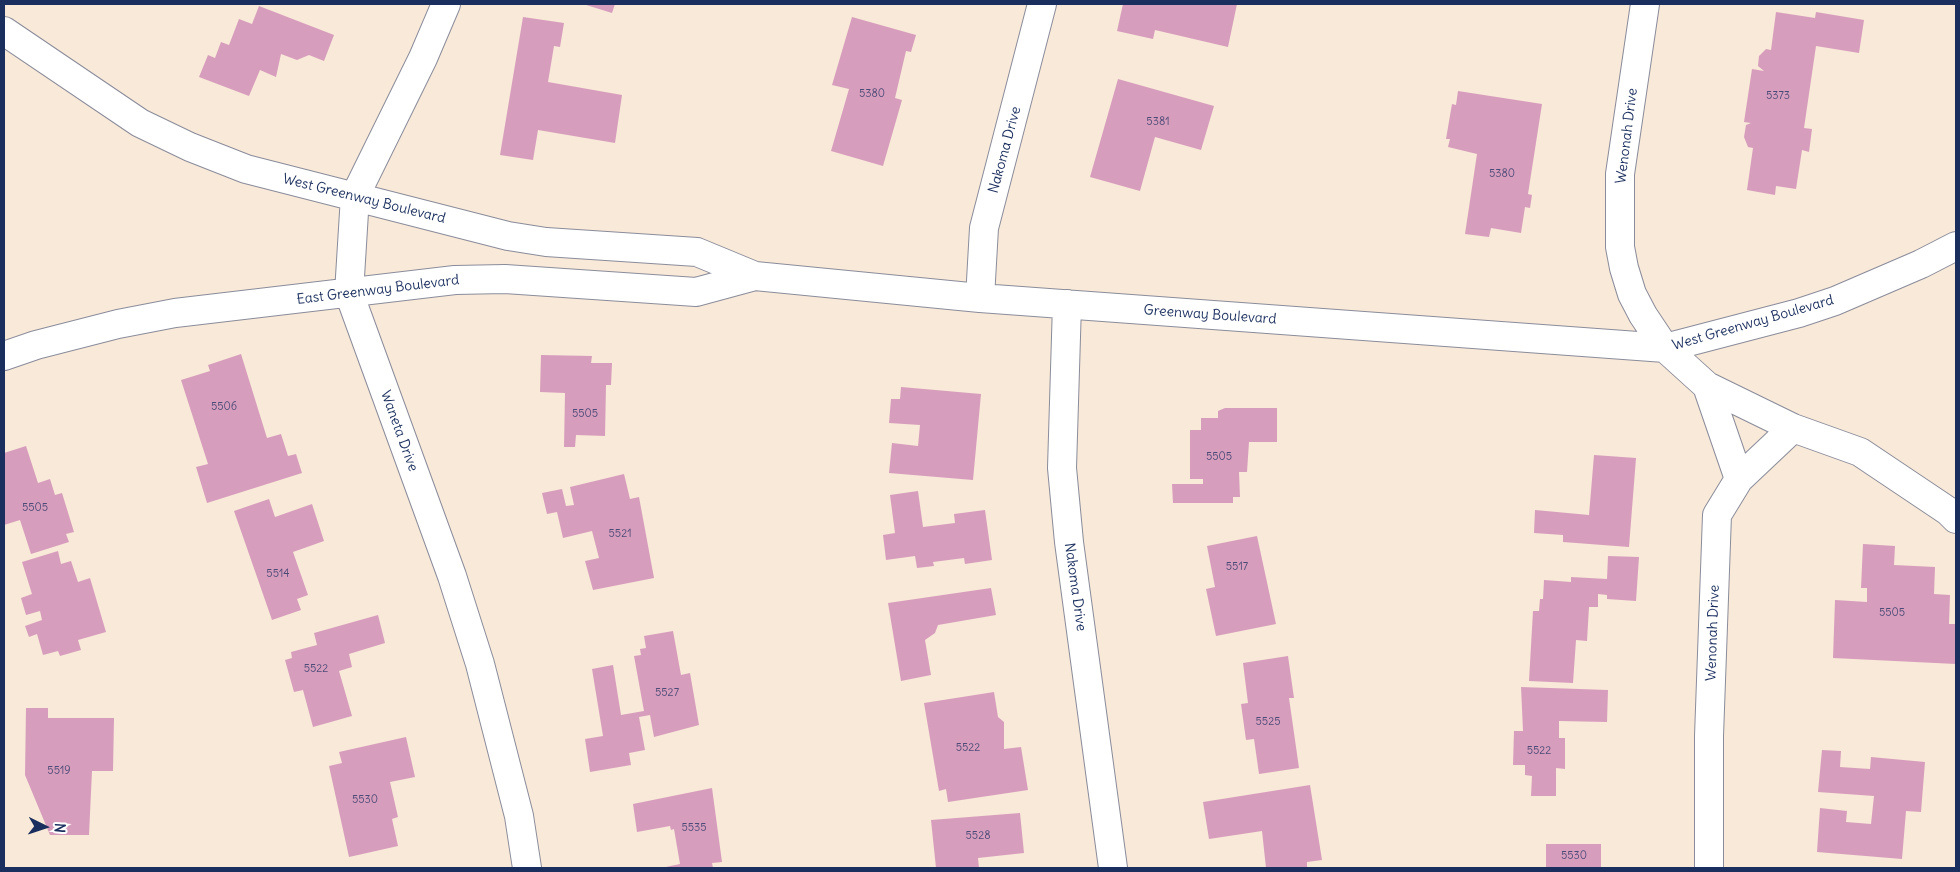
<!DOCTYPE html>
<html>
<head>
<meta charset="utf-8">
<style>
	body { margin:0 }
	#map { position:relative; width:1960px; height:872px; overflow:hidden; background:#f9e9d8; font-family:Delius,sans-serif }
	canvas { display:block }
	.frame { position:absolute; inset:0; border:5px solid #1b2f5e; pointer-events:none }
	.north { position:absolute; left:20px; top:802px; width:50px; height:50px; -webkit-text-stroke:4px #fff; paint-order:stroke; rotate:94deg; font-size:14px; font-weight:700; line-height:20px; text-align:center; color:#1b2f5e }
	.north::after { content:''; display:block; margin:auto; width:18px; height:22px; background:#1b2f5e; clip-path:polygon(50% 0,100% 100%,50% 72%,0 100%) }
</style>
</head>
<body>
<div id="map">
<canvas width="1960" height="872"></canvas>
<div class="frame"></div>
<div class="north">N</div>
</div>
<script>
const context = document.querySelector('canvas').getContext('2d');
context.lineJoin = 'round';
function fillPath(path, color) { context.fillStyle = color; context.fill(path, 'evenodd'); }
const toPath = rows => new Path2D(rows.map(r => 'M' + r).join(''));
function strokePath(path, color, width, dash) { context.strokeStyle = color; context.lineWidth = width; context.lineCap = dash ? 'butt' : 'round'; context.setLineDash(dash || []); context.stroke(path); }
function label(font, color, halo, rows, align = 'center') {
  context.font = font + ' Delius,sans-serif'; context.lineWidth = 4; context.setLineDash([]); context.textBaseline = 'middle'; context.strokeStyle = halo; context.fillStyle = color; for (const [text, x, y, turn = 0] of rows) {
    context.save(); context.translate(x, y); context.rotate((+turn || 0) * Math.PI / 180); context.textAlign = isNaN(turn) ? turn : align; if (halo) context.strokeText(text, 0, 0); context.fillText(text, 0, 0); context.restore();
  }
}
const building = toPath([
	[583,4,615,4,612,13],
	[1123,4,1237,4,1228,47,1155,30,1153,39,1117,31],
	[259,6,334,35,324,61,309,55,297,60,281,54,276,77,260,70,249,96,199,77,208,55,215,58,221,42,229,45,239,19,252,24],
	[1776,12,1815,18,1816,12,1864,20,1859,53,1816,46,1804,128,1812,129,1809,152,1802,150,1796,189,1776,186,1775,195,1747,190,1753,148,1748,147,1744,137,1746,125,1751,123,1744,122,1752,69,1764,71,1758,66,1759,56,1766,49,1771,50],
	[523,17,564,23,560,47,554,46,548,82,622,95,615,143,538,130,533,160,500,155],
	[852,17,916,35,911,52,906,51,895,98,902,100,883,166,831,151,849,89,832,85],
	[1118,79,1214,106,1201,150,1155,137,1140,191,1090,177],
	[1458,91,1542,104,1528,194,1532,195,1530,208,1525,207,1521,233,1491,228,1489,237,1465,234,1477,154,1448,147,1450,139,1446,139,1452,104,1456,105],
	[241,354,267,438,281,434,288,456,296,454,302,473,207,503,196,467,208,464,181,380,210,371,208,365],
	[541,355,592,356,591,363,612,363,611,385,606,385,605,436,576,435,575,447,564,447,565,393,540,392],
	[901,387,981,394,973,480,889,473,892,443,918,446,920,425,889,423,891,399,900,399],
	[1225,408,1277,408,1277,442,1249,442,1247,472,1239,472,1240,497,1233,497,1233,503,1173,503,1172,484,1203,484,1203,479,1190,479,1190,430,1201,430,1201,418,1218,418,1218,411],
	[26,446,38,483,50,479,55,495,62,493,74,532,66,534,69,542,31,554,20,520,4,525,4,453],
	[1594,455,1636,458,1629,547,1563,542,1563,535,1534,533,1535,510,1589,515],
	[624,474,630,499,639,497,654,578,593,590,585,561,599,558,592,531,563,538,557,512,547,514,542,493,562,489,566,506,574,505,570,487],
	[918,491,923,527,955,523,954,514,985,510,992,560,965,564,964,558,933,562,934,566,917,568,915,556,886,560,883,535,895,533,890,495],
	[269,499,275,517,312,504,324,541,293,552,308,595,297,599,301,610,272,620,234,511],
	[1257,536,1276,624,1216,636,1206,589,1215,587,1207,546],
	[1863,544,1895,546,1894,565,1935,567,1934,594,1950,595,1949,624,1956,624,1956,664,1833,658,1835,600,1867,602,1867,588,1861,588],
	[58,551,61,564,71,561,78,582,90,578,106,632,78,640,81,650,60,656,58,651,43,655,37,634,29,637,25,626,42,620,40,611,26,615,21,598,32,594,22,562],
	[1608,556,1639,557,1636,601,1607,599,1607,595,1598,594,1598,607,1589,607,1587,641,1576,640,1573,683,1529,681,1533,611,1539,611,1540,599,1543,599,1544,580,1571,582,1571,577,1607,579],
	[991,588,996,615,938,625,935,633,925,640,931,675,901,681,888,603],
	[378,615,385,643,349,654,352,667,339,671,352,716,313,727,303,690,294,692,285,660,292,658,291,652,317,645,314,633],
	[673,631,681,675,690,673,699,725,654,737,650,715,639,717,645,750,629,753,631,765,590,772,585,739,603,736,592,669,613,665,621,715,644,711,634,656,641,655,640,649,646,648,644,636],
	[1288,656,1294,698,1289,698,1299,768,1259,774,1254,739,1246,740,1241,704,1248,703,1243,663],
	[1521,687,1608,690,1607,722,1559,721,1559,738,1565,738,1565,769,1556,768,1556,796,1531,796,1532,776,1525,775,1525,765,1513,765,1514,731,1523,731],
	[994,692,998,717,1004,722,1004,749,1021,747,1028,790,948,802,946,789,939,791,924,703],
	[26,708,48,708,48,718,114,718,113,771,92,771,89,835,50,835,25,775],
	[406,737,415,777,390,782,398,817,392,819,398,846,349,857,329,766,342,763,339,752],
	[1822,750,1841,751,1840,767,1870,769,1871,757,1925,762,1921,812,1906,811,1902,859,1817,852,1820,808,1847,811,1846,822,1871,824,1874,796,1818,792],
	[1310,785,1322,860,1307,862,1307,868,1266,868,1262,831,1209,839,1203,802],
	[712,788,722,862,712,863,713,868,661,868,680,864,674,829,671,830,670,826,637,832,633,804],
	[1020,813,1024,853,978,858,979,868,936,868,931,820],
	[1546,844,1601,844,1601,868,1546,868]
]);
const minor = toPath([
	[446,4,423,58,355,196,349,293,452,576,480,664,519,816,527,868],
	[1645,4,1620,174,1620,247,1624,268,1632,294,1643,315,1665,348,1707,386,1739,479],
	[4,31,140,123,190,147,246,169,508,236,546,242,697,252,755,276,980,298,1665,348,1799,313,1835,301,1921,264,1956,246],
	[980,298,984,228,1042,4],
	[1067,304,1062,468,1069,542,1113,868],
	[4,356,36,345,118,324,175,313,455,280,505,279,696,292,755,276],
	[1707,386,1793,428,1860,452,1948,511,1956,519],
	[1709,868,1709,736,1717,515,1739,479,1793,428]
]);
const numberNames = [
	["5380",872,94],
	["5373",1778,96],
	["5381",1158,122],
	["5380",1502,174],
	["5506",224,407],
	["5505",585,414],
	["5505",1219,457],
	["5505",35,508],
	["5521",620,534],
	["5517",1237,567],
	["5514",278,574],
	["5505",1892,613],
	["5522",316,669],
	["5527",667,693],
	["5525",1268,722],
	["5522",968,748],
	["5522",1539,751],
	["5519",59,771],
	["5530",365,800],
	["5535",694,828],
	["5528",978,836],
	["5530",1574,856]
];
const streetNames = [
	["Wenonah Drive",1627,136,-83],
	["Nakoma Drive",1005,150,-75],
	["West Greenway Boulevard",364,199,14],
	["East Greenway Boulevard",378,290,-7],
	["Greenway Boulevard",1210,315,4],
	["West Greenway Boulevard",1753,323,-16],
	["Waneta Drive",399,431,70],
	["Nakoma Drive",1075,587,82],
	["Wenonah Drive",1713,633,-88]
];
fillPath(building, '#d79dbd');
strokePath(minor, '#8a8c9b', 30);
strokePath(minor, '#fff', 28);
label('11px', '#4a4a76', null, numberNames);
label('14px', '#1b2f5e', '#fff', streetNames);
</script>
</body>
</html>
